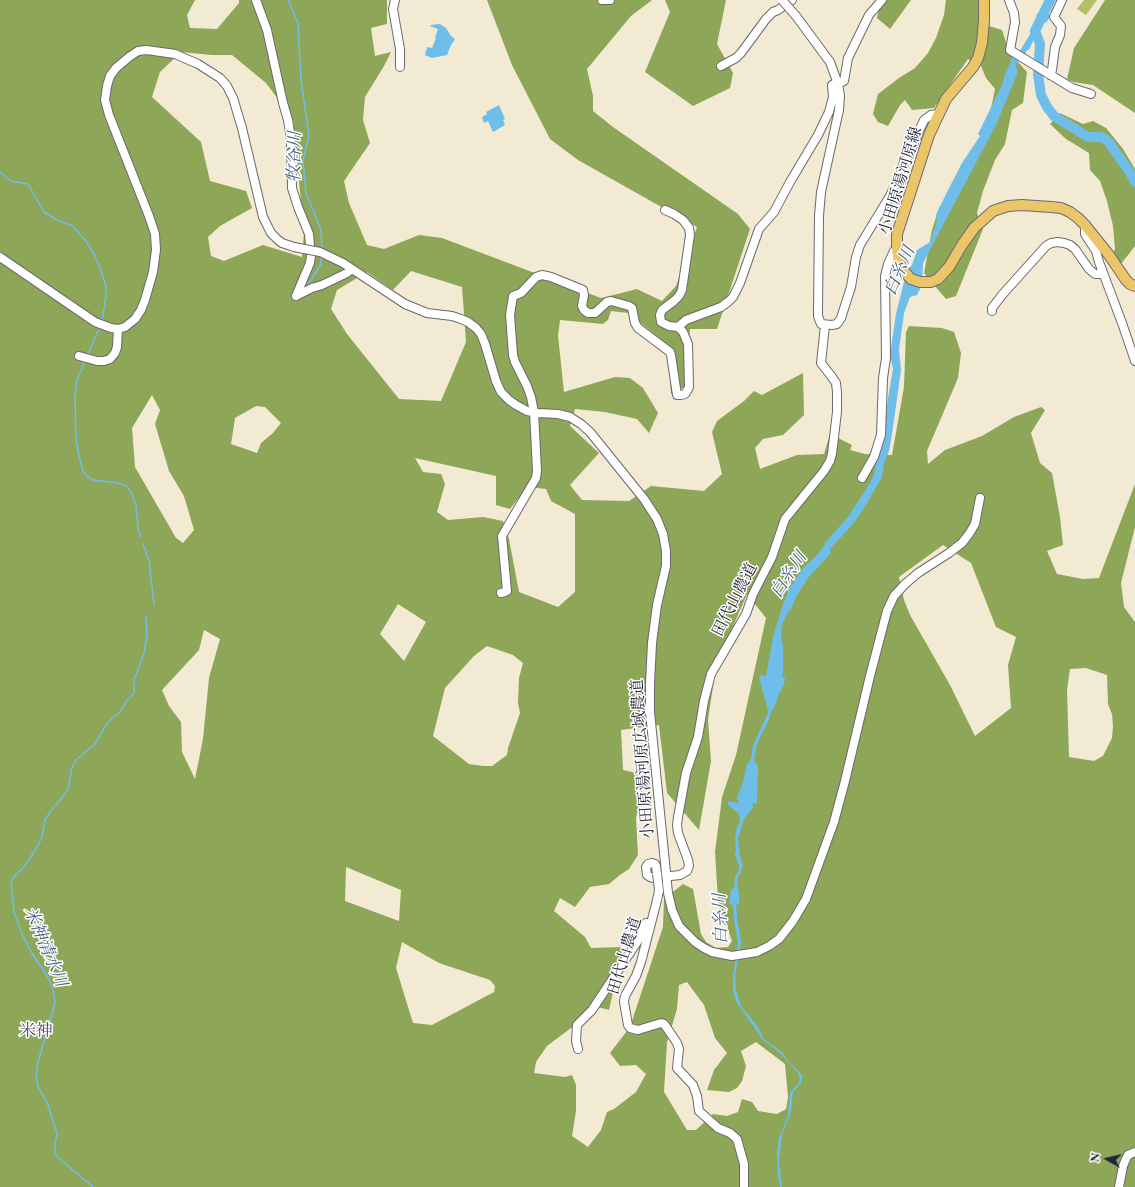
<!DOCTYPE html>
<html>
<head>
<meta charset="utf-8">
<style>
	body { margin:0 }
	#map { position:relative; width:1135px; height:1187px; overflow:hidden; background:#f2ead3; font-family:"EB Garamond",serif }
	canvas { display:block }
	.north { position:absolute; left:1087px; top:1139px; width:40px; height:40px; -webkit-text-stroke:3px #fff; paint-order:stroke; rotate:278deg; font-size:11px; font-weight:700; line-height:16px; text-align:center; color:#22223b }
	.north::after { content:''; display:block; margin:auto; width:14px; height:18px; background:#22223b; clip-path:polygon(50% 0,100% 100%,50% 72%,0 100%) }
</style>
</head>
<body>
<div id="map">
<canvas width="1135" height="1187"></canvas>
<div class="north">N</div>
</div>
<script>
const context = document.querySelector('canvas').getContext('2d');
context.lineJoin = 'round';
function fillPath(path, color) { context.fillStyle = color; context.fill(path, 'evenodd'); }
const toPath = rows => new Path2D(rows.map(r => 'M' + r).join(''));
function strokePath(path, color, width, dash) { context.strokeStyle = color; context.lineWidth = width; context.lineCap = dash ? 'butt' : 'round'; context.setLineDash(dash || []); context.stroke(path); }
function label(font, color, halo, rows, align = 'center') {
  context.font = font + ' "EB Garamond","Noto Serif JP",serif'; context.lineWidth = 3; context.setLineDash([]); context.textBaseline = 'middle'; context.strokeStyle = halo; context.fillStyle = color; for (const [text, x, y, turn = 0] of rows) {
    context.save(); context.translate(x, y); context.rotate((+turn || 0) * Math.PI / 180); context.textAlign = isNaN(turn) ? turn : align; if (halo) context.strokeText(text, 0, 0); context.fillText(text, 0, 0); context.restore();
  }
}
const green = toPath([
	[1084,0,1097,0,1086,15,1077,9]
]);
const forest = toPath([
	[0,0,195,0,187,15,190,28,217,29,239,3,239,0,387,0,387,24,371,28,375,56,391,52,384,66,365,97,363,120,370,143,344,181,349,203,367,245,384,249,419,235,442,238,601,298,637,289,662,301,676,286,697,227,578,160,550,139,512,65,487,0,652,0,631,16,587,69,593,96,593,111,613,127,738,214,750,229,717,329,690,329,684,387,671,394,668,345,628,313,611,311,608,320,603,324,560,320,558,336,564,392,615,377,630,378,643,388,658,413,649,433,637,419,605,412,575,409,570,426,599,453,570,485,582,500,629,501,651,486,704,491,722,474,712,432,717,421,744,401,754,391,762,395,803,373,804,415,783,435,763,439,755,448,760,469,797,455,824,454,830,434,852,445,850,450,865,454,892,455,904,387,906,332,909,326,942,328,954,332,961,353,958,378,927,451,928,464,945,450,982,436,1014,417,1041,407,1045,410,1031,433,1040,463,1052,473,1060,517,1063,545,1047,551,1057,574,1083,579,1099,578,1135,484,1135,527,1121,583,1124,607,1135,622,1135,1187,0,1187],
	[181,52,212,55,232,55,266,83,293,119,304,233,302,257,263,245,224,261,211,256,208,237,220,226,252,208,246,191,210,181,201,142,152,97,160,72],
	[411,271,462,287,466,342,441,401,399,399,347,334,331,309,337,290,367,272,393,290],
	[152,395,160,410,155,424,169,471,184,496,194,530,183,543,176,538,135,467,132,428],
	[256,406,265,407,281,423,273,433,261,443,257,453,231,444,235,418],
	[415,458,496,476,496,505,510,509,527,487,546,489,551,501,575,514,575,592,558,607,519,592,509,539,503,521,483,517,448,520,437,512,445,484,441,474,423,472],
	[943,545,971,563,996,627,1016,637,1008,665,1011,708,975,736,950,685,910,615,904,600,899,577],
	[747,594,766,618,736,755,722,797,715,852,718,900,732,941,728,947,716,948,706,942,701,934,693,889,683,884,664,899,663,927,630,1027,610,1053,620,1066,636,1065,646,1074,636,1092,614,1109,607,1112,601,1130,588,1147,572,1136,576,1111,576,1085,572,1075,565,1077,534,1073,536,1062,547,1046,575,1025,590,1005,609,1010,623,947,591,948,585,937,554,911,560,898,575,907,590,887,609,884,620,875,629,869,638,855,636,818,645,775,623,770,621,730,659,725,667,793,699,830,711,761,708,720,716,666],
	[398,604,426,622,404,661,380,634],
	[204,630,220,639,209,678,203,739,195,779,182,752,181,722,169,706,162,690,199,650],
	[487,646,513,655,523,663,519,678,518,703,520,713,508,748,507,755,492,766,483,766,469,764,433,736,445,688,474,656],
	[1086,668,1107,675,1108,704,1112,714,1113,726,1112,738,1103,756,1094,761,1069,757,1067,690,1070,669],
	[346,867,401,890,399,921,345,901],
	[402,942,439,963,490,980,495,986,494,992,432,1025,413,1023,396,968],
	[687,982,704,1005,715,1038,727,1053,714,1070,707,1090,729,1092,737,1088,742,1081,746,1066,741,1051,756,1042,785,1064,788,1097,786,1109,777,1114,758,1111,752,1102,742,1099,738,1112,727,1116,713,1114,696,1130,687,1130,664,1092,667,1042,677,1009,679,985],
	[665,0,726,0,717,44,733,73,730,88,693,106,645,72,670,12],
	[881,0,911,0,890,29,877,18],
	[946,0,990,0,986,25,1002,30,1009,52,1027,72,1023,103,1012,110,1005,144,995,160,983,191,977,213,983,229,956,296,946,299,924,273,932,230,939,208,971,160,983,136,992,104,995,89,986,78,981,66,968,59,934,108,912,110,905,100,900,105,888,126,878,122,873,114,878,94,899,78,915,68,928,53,936,38,944,15],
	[1105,0,1135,0,1135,113,1093,85,1073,82,1067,79,1074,48],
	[1060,113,1083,124,1093,121,1106,128,1123,149,1135,169,1135,246,1121,264,1112,257,1115,249,1113,226,1107,201,1100,181,1090,170,1089,153,1066,139,1050,124]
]);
const water = toPath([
	[1048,0,1056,0,1049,13,1049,18,1046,23,1044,22,1041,25,1038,33,1032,43,1029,50,1027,50,1025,54,1017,63,1016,67,1018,72,996,125,923,263,922,285,917,295,910,297,904,313,899,350,901,370,892,434,889,451,884,463,882,477,863,510,852,525,830,549,831,553,808,578,796,597,791,609,787,614,782,625,781,640,783,644,783,675,782,675,782,677,785,678,784,685,779,694,774,708,772,710,768,722,757,744,754,761,758,765,757,804,753,803,752,805,754,807,753,808,744,819,738,839,740,855,743,866,738,878,737,885,739,893,739,904,736,905,737,914,737,922,739,928,741,942,735,976,736,990,741,1006,758,1027,764,1039,782,1052,788,1061,802,1075,801,1083,793,1092,791,1112,782,1134,779,1161,782,1187,780,1187,778,1173,777,1153,779,1139,788,1115,790,1093,799,1082,800,1078,797,1072,779,1052,763,1040,737,1003,733,991,733,977,738,943,734,920,733,905,729,904,731,890,734,888,735,877,739,870,739,866,735,855,736,849,735,839,736,830,740,822,739,814,728,805,728,801,738,803,739,801,736,800,743,782,747,764,751,759,753,745,768,713,767,706,759,678,760,675,766,676,773,637,782,607,789,589,804,567,815,557,825,545,824,544,848,517,865,491,874,475,877,459,881,450,884,433,888,398,893,369,890,355,896,314,905,278,908,269,912,265,917,250,930,242,937,221,936,215,946,194,962,163,980,136,978,134,1002,85,1004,77,1012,58,1015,56,1021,49,1037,23,1038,18,1036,15,1043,8],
	[440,24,446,28,451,36,455,39,454,41,451,45,447,55,432,58,425,55,427,47,432,48,436,38,435,37,438,29,430,26,431,25],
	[499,105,505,119,503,120,505,125,493,132,488,121,484,123,482,117,487,114,486,112]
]);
const stream = toPath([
	[288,0,298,23,301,80,309,135,303,161,306,193,321,230,322,249],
	[0,172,11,181,28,184,44,212,57,220,73,226,86,241,94,254,101,271,106,287,106,296,102,321],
	[307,287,321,264,321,257],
	[87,356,100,327],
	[85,361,77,380,75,396,76,440,80,460,83,471,87,476,93,480,118,483,127,486,132,494,136,505,138,528,141,537],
	[143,544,149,560,154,605],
	[93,1187,62,1161,55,1154,55,1144,57,1133,47,1102,38,1087,36,1076,38,1062,55,1003,53,989,49,979,30,950,22,934,14,912,11,883,13,878,27,863,37,847,42,837,45,820,52,809,62,798,68,789,72,768,76,760,95,744,106,725,113,717,119,713,126,702,134,693,134,680,144,653,147,635,146,616]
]);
const river = toPath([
	[1050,0,1035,31,1040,44,1038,74,1041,95,1047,107,1054,116,1088,137,1101,137,1108,141,1131,174,1135,182]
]);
const minor = toPath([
	[256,0,267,30,283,103,288,120,291,138,292,188,298,207,309,234,311,256,310,263,296,296],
	[395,0,393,9,400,49,400,67],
	[602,0,610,0],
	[1009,0,1014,13,1015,22,1010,50,1036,66,1072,88,1091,94],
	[796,16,830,62,838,84,840,96,839,110,821,192,819,216,818,311,818,316,821,324,832,325,837,324,841,318,851,287,856,257,860,245,890,196,924,120,931,115,939,114],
	[721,66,736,58,741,53,766,19,773,12,778,10,792,0],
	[1050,75,1052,70,1055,47,1060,35,1061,26,1054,17,1062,0],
	[838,84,844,81,848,58,869,15,882,0],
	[665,210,674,214,683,220,689,228,690,235,682,290,679,296,674,301,662,310,660,315,661,322,669,326,678,327,686,320,721,307,729,301,733,297,740,283,759,229,774,212,790,182,818,135,829,112,833,97,832,85,838,82],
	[1085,225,1085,234,1096,251,1099,262,1122,323,1135,361],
	[0,257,95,322,111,328,118,329,125,327,135,319,141,310,145,300,153,272,156,250,155,234,149,216,109,115,105,100,107,86,110,76,116,68,129,57,138,51,146,50,154,51,175,54,198,64,220,78,227,86,233,98,242,128,263,217,271,233,277,239,282,243,294,247],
	[343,263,405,304,427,313,452,316,461,319,468,322,476,328,481,334,485,344,496,381,501,392,509,400,516,405,527,411,538,413,558,414,570,417,581,424,590,432,644,499,657,519,663,534,666,551,666,566,657,605,652,643,650,684,650,712,668,893,672,910,679,926,695,942,704,948,712,952,732,956,757,952,769,946,779,939,793,921,806,899,834,822,845,781,870,676,887,611,894,596,905,584,918,573,949,553,962,543,969,534,975,524,980,498],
	[296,296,312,288,322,285,347,273,352,269],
	[992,311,992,308,1002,295,1046,246,1051,243,1058,242,1064,243,1070,245,1075,249,1089,269,1095,274,1099,274,1102,270],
	[79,356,97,361,104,361,110,359,115,353,117,347,118,329],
	[862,478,874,457,881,435,883,378,886,358,885,276,888,264,894,251,897,249],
	[501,593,505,592,507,591,502,536,536,478,537,471,534,412,531,397,527,386,515,362,513,355,510,315,513,296,521,293,536,277,542,275,551,277,583,290,584,295,582,306,584,310,588,313,595,313,607,302,611,301,629,306,632,308,635,323,638,328,670,352,671,355,677,395,681,395,685,394,687,391,689,387,688,344,683,332,678,327],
	[657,874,656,866,655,864,652,863,648,864,646,867,647,875,650,877,653,878,680,875,687,871,689,866,688,860,678,833,677,825,678,817,686,773,698,737,704,701,711,674,746,614,753,594,772,557,785,519,824,471,830,461,832,454,837,412,837,392,836,383,832,377,821,363,825,325],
	[658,882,659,891,656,904,641,962,636,976,625,996,624,1002,628,1025,630,1028,638,1030,661,1023,664,1024,667,1028,677,1043,679,1049,677,1068,693,1085,697,1096,699,1111,718,1128,730,1133,737,1139,744,1164,744,1187],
	[578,1049,576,1041,577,1025,592,1010,639,939,646,923],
	[1119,1187,1123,1166,1126,1159,1128,1155,1135,1152]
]);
const major = toPath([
	[984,0,984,20,982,43,978,58,973,67,946,99,929,135,897,234,897,249,899,262,903,270,911,279,920,282,931,282,938,279,949,267,962,245,974,228,993,211,1008,206,1022,205,1051,207,1061,208,1070,212,1078,218,1085,225,1109,255,1126,280,1130,284,1135,286]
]);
const minorBridge = toPath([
	[782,0,796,16],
	[294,247,320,252,343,263],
	[657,874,658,882]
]);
const streetNames = [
	["小田原湯河原線",901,181,-73],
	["田代山農道",735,600,-63],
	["小田原湯河原広域農道",643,759,-94],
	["田代山農道",625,956,-73]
];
const waterNames = [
	["牧谷川",295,157,-89],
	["白糸川",900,271,-66],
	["白糸川",789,575,-57],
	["白糸川",721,919,-92],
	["米神清水川",45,947,67]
];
const neighbourhoodNames = [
	["米神",36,1031]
];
fillPath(green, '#b3bf61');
fillPath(forest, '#8ea657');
fillPath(water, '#6fbde9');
strokePath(stream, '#6fbde9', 1.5);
strokePath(river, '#6fbde9', 10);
strokePath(minor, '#6b6870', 10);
strokePath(major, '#6b6870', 12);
strokePath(minor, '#fff', 8);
strokePath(major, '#eac669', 10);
strokePath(minorBridge, '#6b6870', 10, []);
strokePath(minorBridge, '#fff', 8);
label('16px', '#22223b', '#fff', streetNames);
label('italic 17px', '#416081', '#fff', waterNames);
label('17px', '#624d6f', '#fff', neighbourhoodNames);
</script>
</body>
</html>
